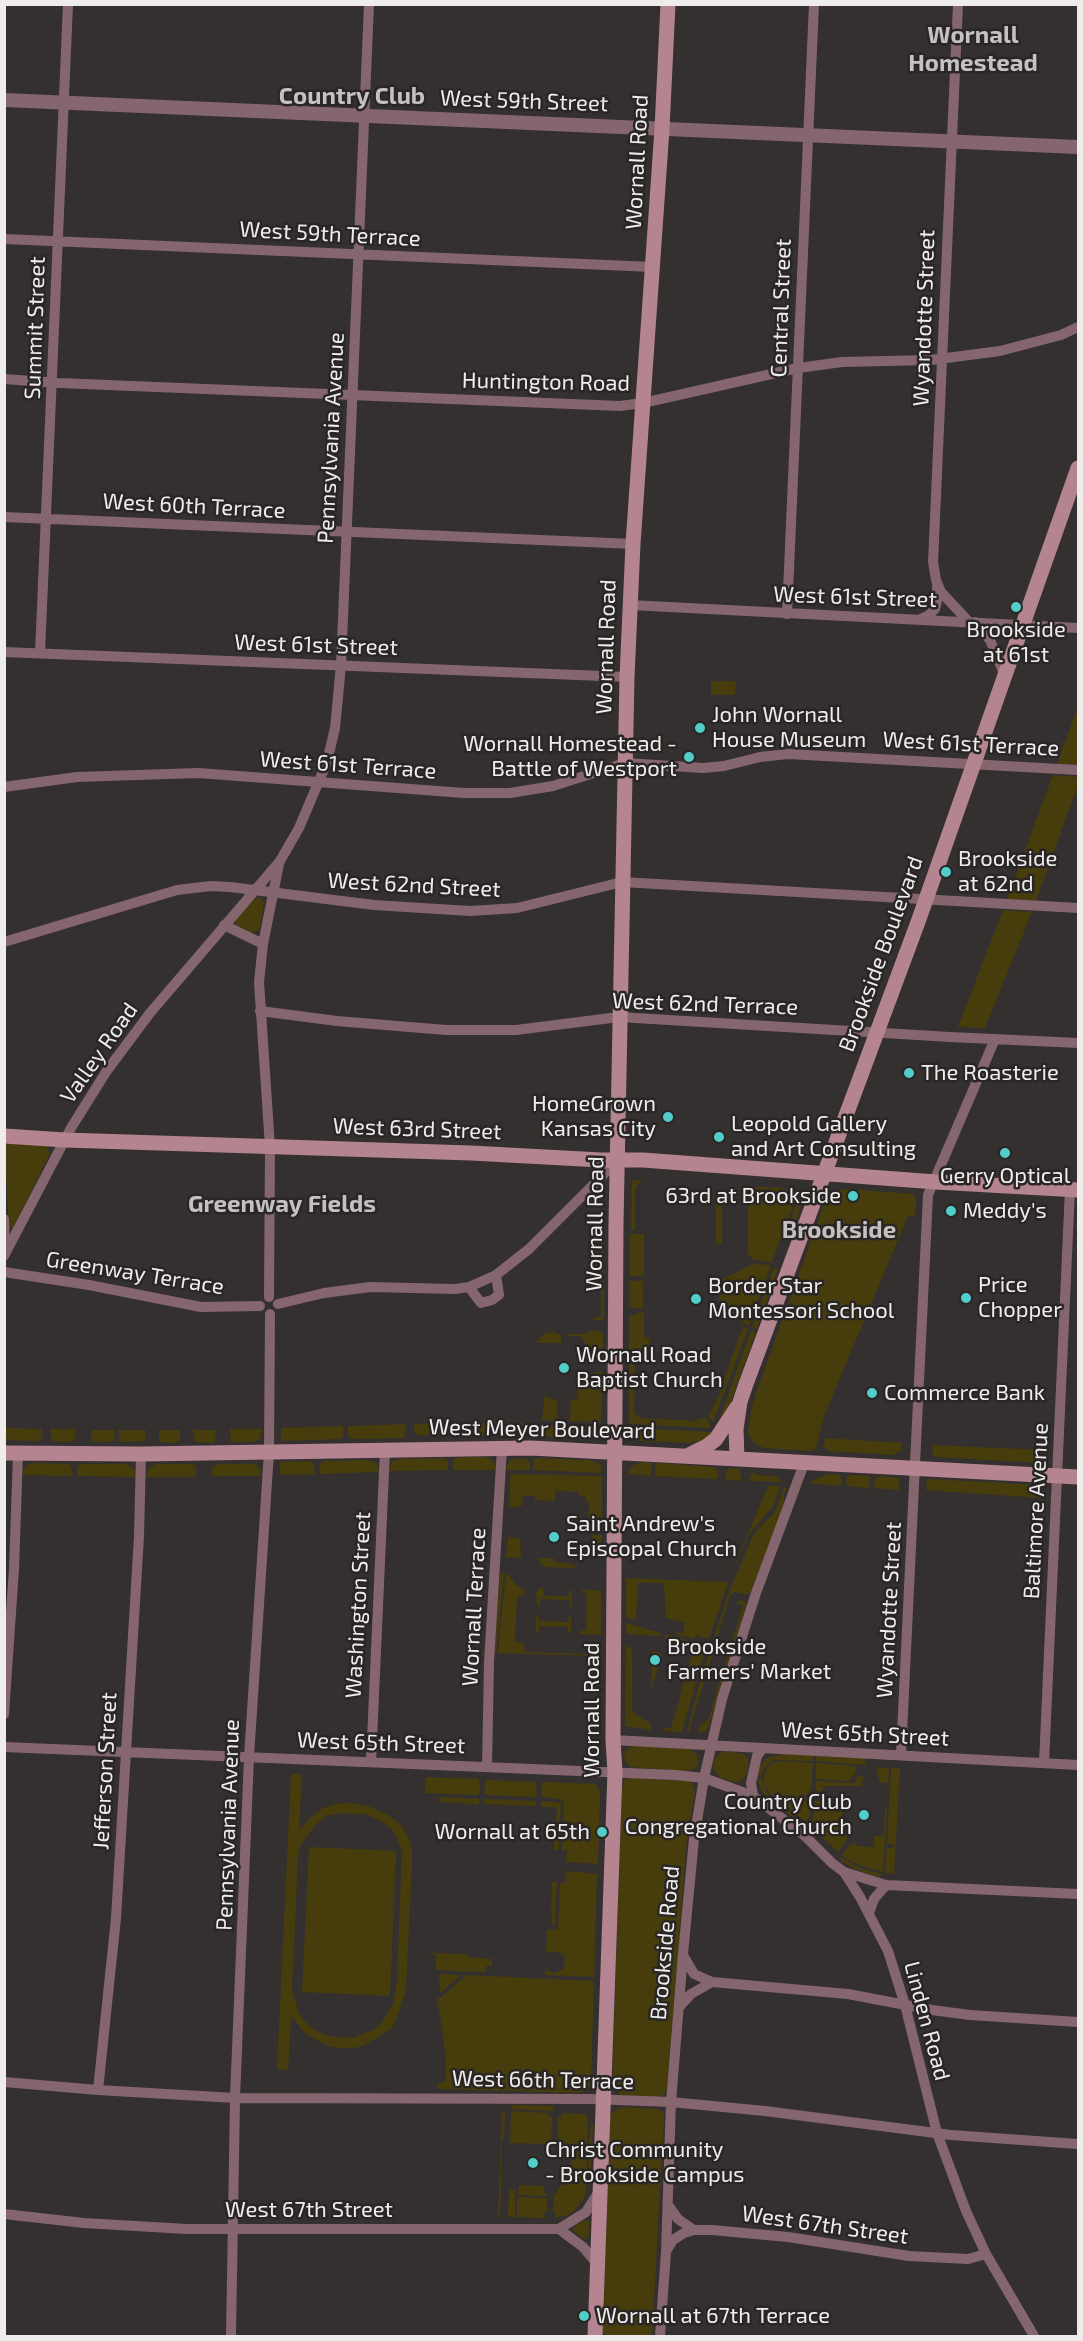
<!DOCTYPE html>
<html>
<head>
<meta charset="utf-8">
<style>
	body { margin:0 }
	#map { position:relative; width:1083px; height:2341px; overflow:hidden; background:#33302f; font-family:"Exo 2",sans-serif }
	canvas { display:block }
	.frame { position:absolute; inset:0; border:6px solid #efedec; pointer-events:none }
</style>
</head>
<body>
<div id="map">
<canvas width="1083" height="2341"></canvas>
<div class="frame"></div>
</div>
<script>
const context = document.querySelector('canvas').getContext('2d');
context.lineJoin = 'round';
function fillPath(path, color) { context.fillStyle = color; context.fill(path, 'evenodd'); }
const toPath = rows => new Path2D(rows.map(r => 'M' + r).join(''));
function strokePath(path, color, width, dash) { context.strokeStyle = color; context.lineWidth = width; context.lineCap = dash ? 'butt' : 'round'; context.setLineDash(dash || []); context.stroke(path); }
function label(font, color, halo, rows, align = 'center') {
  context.font = font + ' "Exo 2",sans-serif'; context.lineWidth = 5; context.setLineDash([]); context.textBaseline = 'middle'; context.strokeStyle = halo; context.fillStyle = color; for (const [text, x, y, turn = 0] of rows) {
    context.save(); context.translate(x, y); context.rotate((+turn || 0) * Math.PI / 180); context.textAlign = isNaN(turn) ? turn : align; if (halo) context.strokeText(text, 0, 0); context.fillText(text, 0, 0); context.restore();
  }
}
const green = toPath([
	[711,681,736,681,735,695,711,695],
	[1078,706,1078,765,1057,764],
	[1053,775,1078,777,1078,785,1036,901,1007,899],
	[259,897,264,902,259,930,251,933,236,925,235,922,236,918,255,899],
	[1003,910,1032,912,985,1028,958,1027],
	[4,1143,46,1146,50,1153,13,1228,9,1226],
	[643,1180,635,1187,635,1230,631,1230,632,1181],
	[740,1186,799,1189,772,1262,753,1260,748,1253,748,1192,741,1191],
	[802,1189,807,1190,788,1242,783,1240],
	[847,1189,913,1194,916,1199,915,1216,908,1216,824,1416,816,1448,810,1451,765,1448,756,1445,750,1438,748,1432,751,1411,757,1390,827,1196,836,1190],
	[716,1196,722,1196,722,1244,716,1244],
	[595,1227,604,1227,604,1319,601,1320,593,1320,594,1318,601,1317,601,1229,594,1229],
	[630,1234,644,1234,644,1276,630,1276],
	[755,1263,771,1266,749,1326,725,1311,719,1309,719,1281],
	[774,1267,778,1269,757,1329,752,1327],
	[630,1281,643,1281,643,1309,629,1307],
	[636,1313,644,1313,644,1337,649,1338,649,1351,639,1351,635,1355,629,1355,629,1315,636,1315],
	[743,1326,748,1329,713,1422,708,1416,717,1400],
	[593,1330,603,1333,604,1360,589,1362,587,1343,584,1343,581,1336,568,1336,568,1334,584,1334],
	[751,1330,756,1332,726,1415,716,1429],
	[555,1331,555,1334,561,1334,561,1343,536,1343,543,1334],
	[629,1358,635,1358,634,1412,637,1416,640,1418,693,1421,706,1417,711,1428,629,1424],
	[585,1371,588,1371,589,1376,593,1376,594,1372,603,1372,601,1422,570,1421,571,1400,578,1398,578,1381,584,1376],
	[545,1392,546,1397,557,1400,557,1421,542,1420],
	[446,1423,446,1433,443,1436,415,1435,414,1424],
	[485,1423,485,1433,482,1436,455,1436,450,1430,450,1424],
	[490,1423,527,1423,526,1431,521,1436,494,1436,490,1433],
	[406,1424,404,1438,354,1439,348,1436,348,1426],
	[534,1424,557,1425,557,1437,538,1436,534,1432],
	[571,1425,602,1426,602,1433,593,1438,571,1438],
	[343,1426,343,1435,340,1439,281,1441,281,1428],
	[5,1428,42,1429,42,1439,39,1441,5,1440],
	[629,1428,711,1432,714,1435,693,1443,639,1441,630,1437],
	[50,1429,75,1429,75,1439,70,1442,52,1441],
	[230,1429,262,1429,260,1439,253,1442,231,1442],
	[91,1430,115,1430,114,1441,93,1442,91,1439],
	[119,1430,146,1430,145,1441,122,1442,119,1439],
	[159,1430,180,1430,180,1440,176,1443,161,1442,159,1439],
	[193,1430,216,1430,215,1441,213,1443,196,1442,194,1438],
	[825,1438,901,1443,901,1448,903,1449,894,1455,828,1451,824,1447],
	[933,1445,1043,1450,1043,1459,1042,1463,1040,1463,937,1457,932,1455],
	[458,1457,486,1457,494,1462,496,1470,453,1470,453,1460],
	[444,1458,448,1461,448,1470,389,1471,392,1462,401,1459],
	[525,1458,526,1460,530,1461,530,1470,505,1470,510,1460],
	[533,1458,589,1460,601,1465,601,1473,533,1470],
	[369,1460,377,1464,379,1472,320,1474,319,1465,324,1461],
	[311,1461,314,1465,315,1474,280,1475,280,1462],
	[643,1462,652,1463,651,1476,628,1474,631,1466],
	[32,1463,70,1464,73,1476,23,1475,25,1467],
	[656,1463,714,1467,718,1471,717,1479,655,1476],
	[81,1464,127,1464,134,1469,136,1477,77,1476,78,1466],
	[156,1464,192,1464,196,1467,196,1477,146,1477,149,1468],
	[218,1464,254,1464,259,1467,261,1476,212,1476,212,1467],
	[729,1468,740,1469,741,1481,726,1480,726,1471],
	[754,1472,756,1475,776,1476,783,1482,750,1481,750,1475],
	[510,1474,602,1476,602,1531,584,1529,584,1524,588,1524,589,1502,586,1502,586,1496,579,1496,579,1492,555,1491,555,1501,535,1500,535,1496,524,1495,521,1507,509,1507],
	[837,1474,841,1477,841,1486,809,1483,824,1475],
	[850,1475,869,1476,870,1488,846,1486,847,1477],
	[880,1476,899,1478,899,1490,874,1488,875,1479],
	[927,1479,1040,1485,1041,1498,926,1490],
	[768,1486,780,1486,774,1505,750,1533,729,1578],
	[784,1487,787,1489,784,1494,784,1507,750,1593,748,1595,735,1592,730,1595,689,1732,687,1732,698,1689,727,1597,751,1540,757,1530,775,1512],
	[592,1535,602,1535,601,1555,593,1555,592,1552],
	[508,1537,520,1539,521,1558,506,1557],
	[537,1558,554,1558,554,1562,570,1563,570,1565,575,1565,575,1568,544,1567],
	[506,1572,515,1584,525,1590,524,1595,517,1596,515,1642,524,1643,525,1652,585,1654,586,1646,598,1645,601,1646,601,1656,498,1653],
	[504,1573,496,1653,494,1653,500,1574],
	[626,1578,727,1582,729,1580,709,1639,696,1635,694,1639,675,1634,676,1632,683,1633,685,1623,666,1618,664,1583,638,1583,636,1620,626,1617],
	[541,1588,543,1588,544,1596,568,1596,570,1590,572,1590,572,1607,569,1607,569,1600,540,1599,540,1605,537,1607,536,1592],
	[583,1589,601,1591,601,1635,580,1634,580,1631,586,1630,587,1594,582,1592],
	[740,1600,745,1602,746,1605,707,1731,698,1732,700,1725,708,1720,743,1605,736,1603],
	[536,1614,538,1615,539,1621,568,1622,569,1616,571,1616,571,1633,568,1633,568,1627,539,1626,539,1631,536,1633],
	[626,1623,661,1633,660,1636,626,1634],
	[665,1634,700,1643,699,1648,705,1650,682,1732,663,1731,663,1728,671,1728,694,1647,665,1639],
	[627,1646,632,1648,632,1712,650,1723,652,1730,625,1726,626,1647],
	[652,1651,662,1653,651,1691],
	[634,1745,690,1749,697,1755,698,1765,692,1770,687,1771,630,1767,625,1762,624,1752],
	[724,1751,743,1754,748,1759,748,1772,741,1781,736,1782,721,1778,715,1772,713,1767,715,1757],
	[783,1754,813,1755,813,1761,774,1760,764,1768,762,1775,757,1775,760,1766,767,1758],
	[816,1756,865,1758,865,1765,816,1761],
	[781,1761,813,1763,811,1790,805,1796,811,1801,810,1814,806,1822,771,1794,765,1785,763,1779,766,1770,771,1764],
	[816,1763,856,1766,855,1773,849,1781,816,1779],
	[876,1767,889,1768,888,1783,880,1783],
	[891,1768,900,1768,894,1874,885,1873,887,1848,893,1848,894,1844,887,1844],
	[291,1774,302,1774,299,1830,311,1817,323,1808,336,1804,352,1803,368,1806,387,1814,400,1824,408,1836,412,1850,412,1865,406,1989,398,2015,392,2028,365,2045,355,2048,341,2048,329,2046,307,2035,291,2017,288,2070,277,2069],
	[339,1813,365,1814,383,1822,393,1831,402,1850,397,1981,393,2003,383,2021,375,2029,353,2038,327,2036,313,2029,305,2022,299,2013,292,1990,298,1857,301,1844,317,1823,327,1816],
	[863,1776,862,1786,823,1786,822,1792,815,1791,816,1781,855,1783,857,1777],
	[426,1777,479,1779,480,1792,477,1795,425,1793],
	[632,1778,689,1781,693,1785,695,1792,687,1838,667,2089,663,2096,658,2097,620,2095,612,2085,622,1788,625,1779],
	[761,1778,767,1792,805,1824,802,1825,763,1793,757,1779],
	[486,1780,536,1782,537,1795,534,1797,486,1795,484,1792],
	[542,1782,595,1784,598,1787,600,1793,598,1864,566,1862,567,1850,562,1850,564,1802,560,1799,541,1797],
	[439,1797,479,1799,479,1804,439,1802],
	[484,1799,536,1801,536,1806,484,1804],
	[541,1801,561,1803,559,1850,554,1850,557,1807,541,1807],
	[815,1801,821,1801,821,1807,845,1808,842,1814,844,1822,841,1823,840,1833,848,1833,847,1840,838,1852,810,1826,814,1814],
	[885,1808,887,1808,883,1872,859,1865,841,1855,851,1844,856,1844,856,1846,874,1847,874,1836,884,1836],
	[309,1847,396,1851,390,1996,302,1992],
	[839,1856,860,1868,882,1874,880,1877,857,1870,841,1861],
	[566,1871,597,1874,594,1977,545,1975,545,1969,554,1973,562,1970,565,1963,563,1954,555,1951,546,1953,547,1929,558,1930,560,1883,565,1883],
	[552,1882,557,1882,555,1925,552,1925,552,1914,551,1914],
	[428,1953,468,1954,468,1957,492,1959,492,1966,486,1966,485,1972,436,1970,436,1955],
	[439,1974,461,1975,440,1993],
	[467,1975,594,1981,591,2081,588,2090,580,2093,438,2089,437,2083,446,2082,446,2055,437,1998,440,1998],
	[514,2105,553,2106,553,2111,511,2109],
	[623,2107,658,2109,663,2112,664,2118,652,2336,605,2336,603,2331,610,2116,612,2112],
	[502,2111,505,2111,504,2138,502,2140,500,2218,498,2218],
	[511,2111,548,2113,549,2117,552,2117,551,2141,549,2141,549,2144,510,2143],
	[562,2113,585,2114,588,2117,586,2191,583,2200,574,2211,565,2216,553,2218,557,2214,553,2212,554,2194,558,2193,558,2189,569,2178,571,2162,568,2147,560,2147,560,2141,558,2141,558,2117,561,2117],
	[591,2118,593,2127,589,2195,588,2171],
	[519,2185,544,2186,544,2192,548,2196,518,2195],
	[509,2189,515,2190,515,2217,508,2217],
	[517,2197,547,2198,547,2212,542,2213,547,2218,517,2217],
	[584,2220,589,2222,589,2236,585,2240,573,2231,574,2227]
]);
const minor = toPath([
	[958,4,933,562,936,580,941,592,968,621],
	[4,239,653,267],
	[4,379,59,383,620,406,643,403,798,368,842,362,931,360,1000,351,1061,335,1078,327],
	[4,517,633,544],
	[630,605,1078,628],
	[787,614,814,4],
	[921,619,929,615,935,609,937,601,937,586],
	[975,622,990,640,1005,676],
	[4,652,627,677],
	[40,653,68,4],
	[4,787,77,777,198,773,464,793,510,793,553,786,625,763,703,768,724,766,760,757,788,754,1078,770],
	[224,925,263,944],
	[4,942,177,890,211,886,230,887,374,905,470,911,517,908,622,882,1078,908],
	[260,1011,337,1021,446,1030,516,1030,619,1017,950,1037,1078,1043],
	[4,1219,5,1252],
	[4,1256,71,1128,106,1072,150,1013,280,861,299,828,327,762,335,728,341,665,369,4],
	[4,1272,89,1285,201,1307,260,1306],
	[469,1287,481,1303,492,1300,499,1295,496,1275],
	[269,1297,270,1147,259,982,263,944,279,864],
	[278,1304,324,1293,370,1287,455,1289,469,1287,496,1275,529,1249,618,1160],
	[4,1714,14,1569,18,1453],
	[613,1740,1078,1765],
	[4,1747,675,1775,704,1778,753,1796,805,1836,832,1863,844,1872,860,1897,888,1951,905,2005,937,2133,966,2211,986,2254,1034,2336],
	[901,1754,928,1195,995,1039],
	[371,1762,385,1450],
	[1044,1763,1070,1189],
	[487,1767,489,1662,502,1448],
	[753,1796,751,1783,757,1756,762,1749],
	[844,1872,886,1885,1078,1894],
	[869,1913,874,1899,886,1885],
	[683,1955,694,1974,712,1982],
	[679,2007,691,1994,712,1982,848,1994,932,2010,970,2015,1078,2022],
	[4,2082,98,2090,235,2098,591,2099,671,2102,765,2111,951,2135,1078,2144],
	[98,2090,116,1918,139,1536,141,1454],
	[668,2205,678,2219,694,2230],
	[4,2214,84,2223,187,2229,559,2229,583,2247,598,2265],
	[559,2229,586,2212,598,2193],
	[667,2250,673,2240,684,2233,694,2230,712,2230,788,2237,909,2256,968,2259,986,2254],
	[231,2336,235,2098,249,1757,269,1452,270,1314],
	[660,2336,666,2252,671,2102,683,1954,694,1839,704,1778,722,1699,756,1593,805,1461]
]);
const tertiary = toPath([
	[4,100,1078,147]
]);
const secondary = toPath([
	[4,1136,65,1140,471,1153,601,1160,643,1160,936,1182,1078,1190],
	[4,1453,141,1454,531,1448,1078,1477],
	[689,1455,707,1446,716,1439,737,1407],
	[737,1458,736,1429,740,1402,746,1384,918,922,1078,468],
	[595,2336,615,1772,613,1740,616,1223,627,677,633,544,662,129,668,4]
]);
const markers = [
	[1016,607,6,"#53cdca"],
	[700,728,6,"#53cdca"],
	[689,757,6,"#53cdca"],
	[946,872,6,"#53cdca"],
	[909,1073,6,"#53cdca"],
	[668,1117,6,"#53cdca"],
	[719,1137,6,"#53cdca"],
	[1005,1153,6,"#53cdca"],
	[853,1196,6,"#53cdca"],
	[951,1211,6,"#53cdca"],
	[966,1298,6,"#53cdca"],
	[696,1299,6,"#53cdca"],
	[564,1368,6,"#53cdca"],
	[872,1393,6,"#53cdca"],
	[554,1537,6,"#53cdca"],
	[655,1660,6,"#53cdca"],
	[864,1815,6,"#53cdca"],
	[602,1832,6,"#53cdca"],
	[533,2163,6,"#53cdca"],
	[584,2316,6,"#53cdca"]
];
const streetNames = [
	["West 59th Street",524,101,2],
	["Wornall Road",637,162,-87],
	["West 59th Terrace",330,234,3],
	["Central Street",781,308,-88],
	["Wyandotte Street",924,318,-88],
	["Summit Street",35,328,-88],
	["Huntington Road",546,382,1],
	["Pennsylvania Avenue",331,438,-87],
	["West 60th Terrace",194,506,3],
	["West 61st Street",855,597,2],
	["West 61st Street",316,645,2],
	["Wornall Road",606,647,-88],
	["West 61st Terrace",971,744,3],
	["West 61st Terrace",348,765,4],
	["West 62nd Street",414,885,3],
	["Brookside Boulevard",881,954,-70],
	["West 62nd Terrace",705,1004,2],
	["Valley Road",99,1053,-55],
	["West 63rd Street",417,1129,2],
	["Wornall Road",595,1224,-89],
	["Greenway Terrace",135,1273,9],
	["West Meyer Boulevard",542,1429,1],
	["Baltimore Avenue",1036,1511,-87],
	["Washington Street",358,1605,-87],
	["Wornall Terrace",474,1607,-87],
	["Wyandotte Street",889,1610,-87],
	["Wornall Road",592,1710,-90],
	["West 65th Street",865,1734,3],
	["West 65th Street",381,1743,2],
	["Jefferson Street",105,1771,-87],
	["Pennsylvania Avenue",228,1825,-88],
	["Brookside Road",665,1943,-85],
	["Linden Road",927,2021,75],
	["West 66th Terrace",543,2080,1],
	["West 67th Street",309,2210],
	["West 67th Street",825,2225,8]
];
const poiNames = [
	["Brookside",1016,630,"center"],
	["at 61st",1016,655,"center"],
	["John Wornall",712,715],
	["House Museum",712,740],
	["Wornall Homestead -",677,744,"right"],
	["Battle of Westport",677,769,"right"],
	["Brookside",958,859],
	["at 62nd",958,884],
	["The Roasterie",921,1073],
	["HomeGrown",656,1104,"right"],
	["Kansas City",656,1129,"right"],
	["Leopold Gallery",731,1124],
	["and Art Consulting",731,1149],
	["Gerry Optical",1005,1176,"center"],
	["63rd at Brookside",841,1196,"right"],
	["Meddy's",963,1211],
	["Price",978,1285],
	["Chopper",978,1310],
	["Border Star",708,1286],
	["Montessori School",708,1311],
	["Wornall Road",576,1355],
	["Baptist Church",576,1380],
	["Commerce Bank",884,1393],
	["Saint Andrew's",566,1524],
	["Episcopal Church",566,1549],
	["Brookside",667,1647],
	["Farmers' Market",667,1672],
	["Country Club",852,1802,"right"],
	["Congregational Church",852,1827,"right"],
	["Wornall at 65th",590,1832,"right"],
	["Christ Community",545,2150],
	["- Brookside Campus",545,2175],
	["Wornall at 67th Terrace",596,2316]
];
const neighbourhoodNames = [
	["Wornall",973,35],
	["Homestead",973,63],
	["Country Club",352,96],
	["Greenway Fields",282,1204],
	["Brookside",839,1230]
];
fillPath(green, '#473d0c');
strokePath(minor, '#86666e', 10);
strokePath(tertiary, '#86666e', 14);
strokePath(secondary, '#b58491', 15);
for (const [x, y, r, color] of markers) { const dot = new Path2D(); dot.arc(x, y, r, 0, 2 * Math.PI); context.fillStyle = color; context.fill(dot); strokePath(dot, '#292625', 2); }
label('22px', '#efedec', '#292625', streetNames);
label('22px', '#efedec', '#292625', poiNames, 'left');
label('bold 24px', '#c4c1c0', '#292625', neighbourhoodNames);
</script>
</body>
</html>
